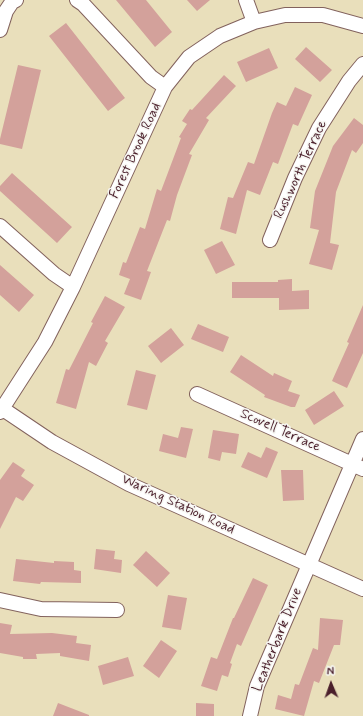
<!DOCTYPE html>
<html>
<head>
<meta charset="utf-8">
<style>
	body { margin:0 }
	#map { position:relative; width:363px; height:716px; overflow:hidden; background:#e9dfbb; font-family:Mynerve,sans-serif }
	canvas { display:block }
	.north { position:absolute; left:311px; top:664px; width:40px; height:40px; -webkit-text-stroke:3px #f6f6f2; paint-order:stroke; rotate:358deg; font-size:11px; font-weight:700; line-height:16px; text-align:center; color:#4a1f2b }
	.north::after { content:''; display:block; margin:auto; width:14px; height:18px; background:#4a1f2b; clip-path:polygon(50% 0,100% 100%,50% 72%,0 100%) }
</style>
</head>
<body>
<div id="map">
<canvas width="363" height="716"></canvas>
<div class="north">N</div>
</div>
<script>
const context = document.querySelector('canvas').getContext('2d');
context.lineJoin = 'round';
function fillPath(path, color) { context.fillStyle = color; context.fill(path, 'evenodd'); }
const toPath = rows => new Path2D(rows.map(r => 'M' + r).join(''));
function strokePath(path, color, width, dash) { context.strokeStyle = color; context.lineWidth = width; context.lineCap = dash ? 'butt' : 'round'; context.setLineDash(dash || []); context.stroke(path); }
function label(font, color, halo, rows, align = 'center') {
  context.font = font + ' Mynerve,sans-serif'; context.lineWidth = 3; context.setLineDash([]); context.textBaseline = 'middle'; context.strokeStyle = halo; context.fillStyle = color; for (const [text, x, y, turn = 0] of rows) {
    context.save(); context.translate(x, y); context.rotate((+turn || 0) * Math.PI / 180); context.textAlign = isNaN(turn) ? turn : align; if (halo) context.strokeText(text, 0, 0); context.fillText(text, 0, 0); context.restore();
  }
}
const building = toPath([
	[116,0,146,0,172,32,155,47],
	[187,0,210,0,197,11],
	[66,23,125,98,108,111,49,36],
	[306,47,332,70,320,82,295,59],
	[269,48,278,68,246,82,237,62],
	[18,65,41,70,22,149,0,144,0,139],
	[224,75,236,86,206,118,209,120,189,154,192,155,177,195,170,221,167,220,147,271,151,272,141,300,124,294,130,279,119,275,123,262,126,263,140,227,145,229,157,189,161,191,181,138,179,137,187,124,182,121,190,109,192,110],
	[295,87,312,95,298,126,293,124,278,164,273,162,260,195,247,190,236,234,220,229,228,197,233,198,248,162,254,164,272,113,277,102,286,106],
	[354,118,363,125,363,143,356,153,352,150,336,192,330,243,339,245,332,270,309,264,319,230,310,228,315,191,333,146],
	[12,173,72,227,57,243,0,191,0,186],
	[222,241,235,265,216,274,204,250],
	[0,265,34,295,19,312,0,295],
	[292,279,292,291,309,290,309,309,279,310,279,298,232,298,232,282,278,282,278,280],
	[105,296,125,307,105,341,108,343,96,366,89,362,76,409,56,403,66,369,69,370,93,323,91,322],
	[363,305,363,353,347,388,332,381,349,343,347,342],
	[198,324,229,337,223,352,191,339],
	[171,328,184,345,161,363,148,346],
	[241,355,273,376,274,373,292,381,288,391,300,395,295,407,291,407,264,397,265,395,230,372],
	[136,370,156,375,147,410,127,405],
	[334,391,344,406,314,425,305,410],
	[181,427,193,429,186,458,159,451,163,434,178,438],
	[213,430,239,434,236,454,222,452,220,461,208,458],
	[266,447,278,452,267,478,241,467,248,452,261,458],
	[13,462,25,470,21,476,34,485,23,501,16,497,0,529,0,480],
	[281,470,303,470,304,500,283,501],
	[96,549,115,551,114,559,122,560,121,573,94,569],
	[146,551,170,573,157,587,133,565],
	[16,559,54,563,54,561,74,562,74,570,81,571,81,583,41,582,40,584,13,581],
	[253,578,268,585,241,646,237,644,230,663,232,664,228,677,222,675,217,691,201,686,211,657,217,659,233,618,234,618],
	[168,595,187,598,181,630,162,627],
	[320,618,343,620,340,645,334,645,319,683,314,681,304,716,275,709,278,695,291,699,295,684,299,685,313,648,318,650],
	[0,623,12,625,10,634,52,633,77,636,76,643,91,645,89,661,60,656,60,653,36,654,37,659,23,659,23,657,0,653],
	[161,640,177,651,159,678,143,666],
	[128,657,134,676,103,685,98,666],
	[58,703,89,715,89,716,53,716],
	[196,703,214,704,214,716,196,716]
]);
const minor = toPath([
	[77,0,83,4,151,77,165,87],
	[246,0,254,22],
	[0,30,6,11,12,2,16,0],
	[0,226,54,274,73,287],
	[270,240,295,178,319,128,349,81,363,64],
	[197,394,363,469],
	[0,407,52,442,129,484,363,589],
	[0,412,45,342,73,287,165,87,189,57,220,36,254,22,285,15,323,15,363,26],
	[0,600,41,609,117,610],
	[250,716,257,686,363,439]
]);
const streetNames = [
	["Forest Brook Road",136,151,-65],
	["Rushworth Terrace",301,170,-65],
	["Scovell Terrace",280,431,24],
	["Waring Station Road",178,505,25],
	["Leatherbark Drive",278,640,-68]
];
fillPath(building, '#d3a19b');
strokePath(minor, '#82625d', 16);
strokePath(minor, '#fff', 14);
label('14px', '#4a1f2b', '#f6f6f2', streetNames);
</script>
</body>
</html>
